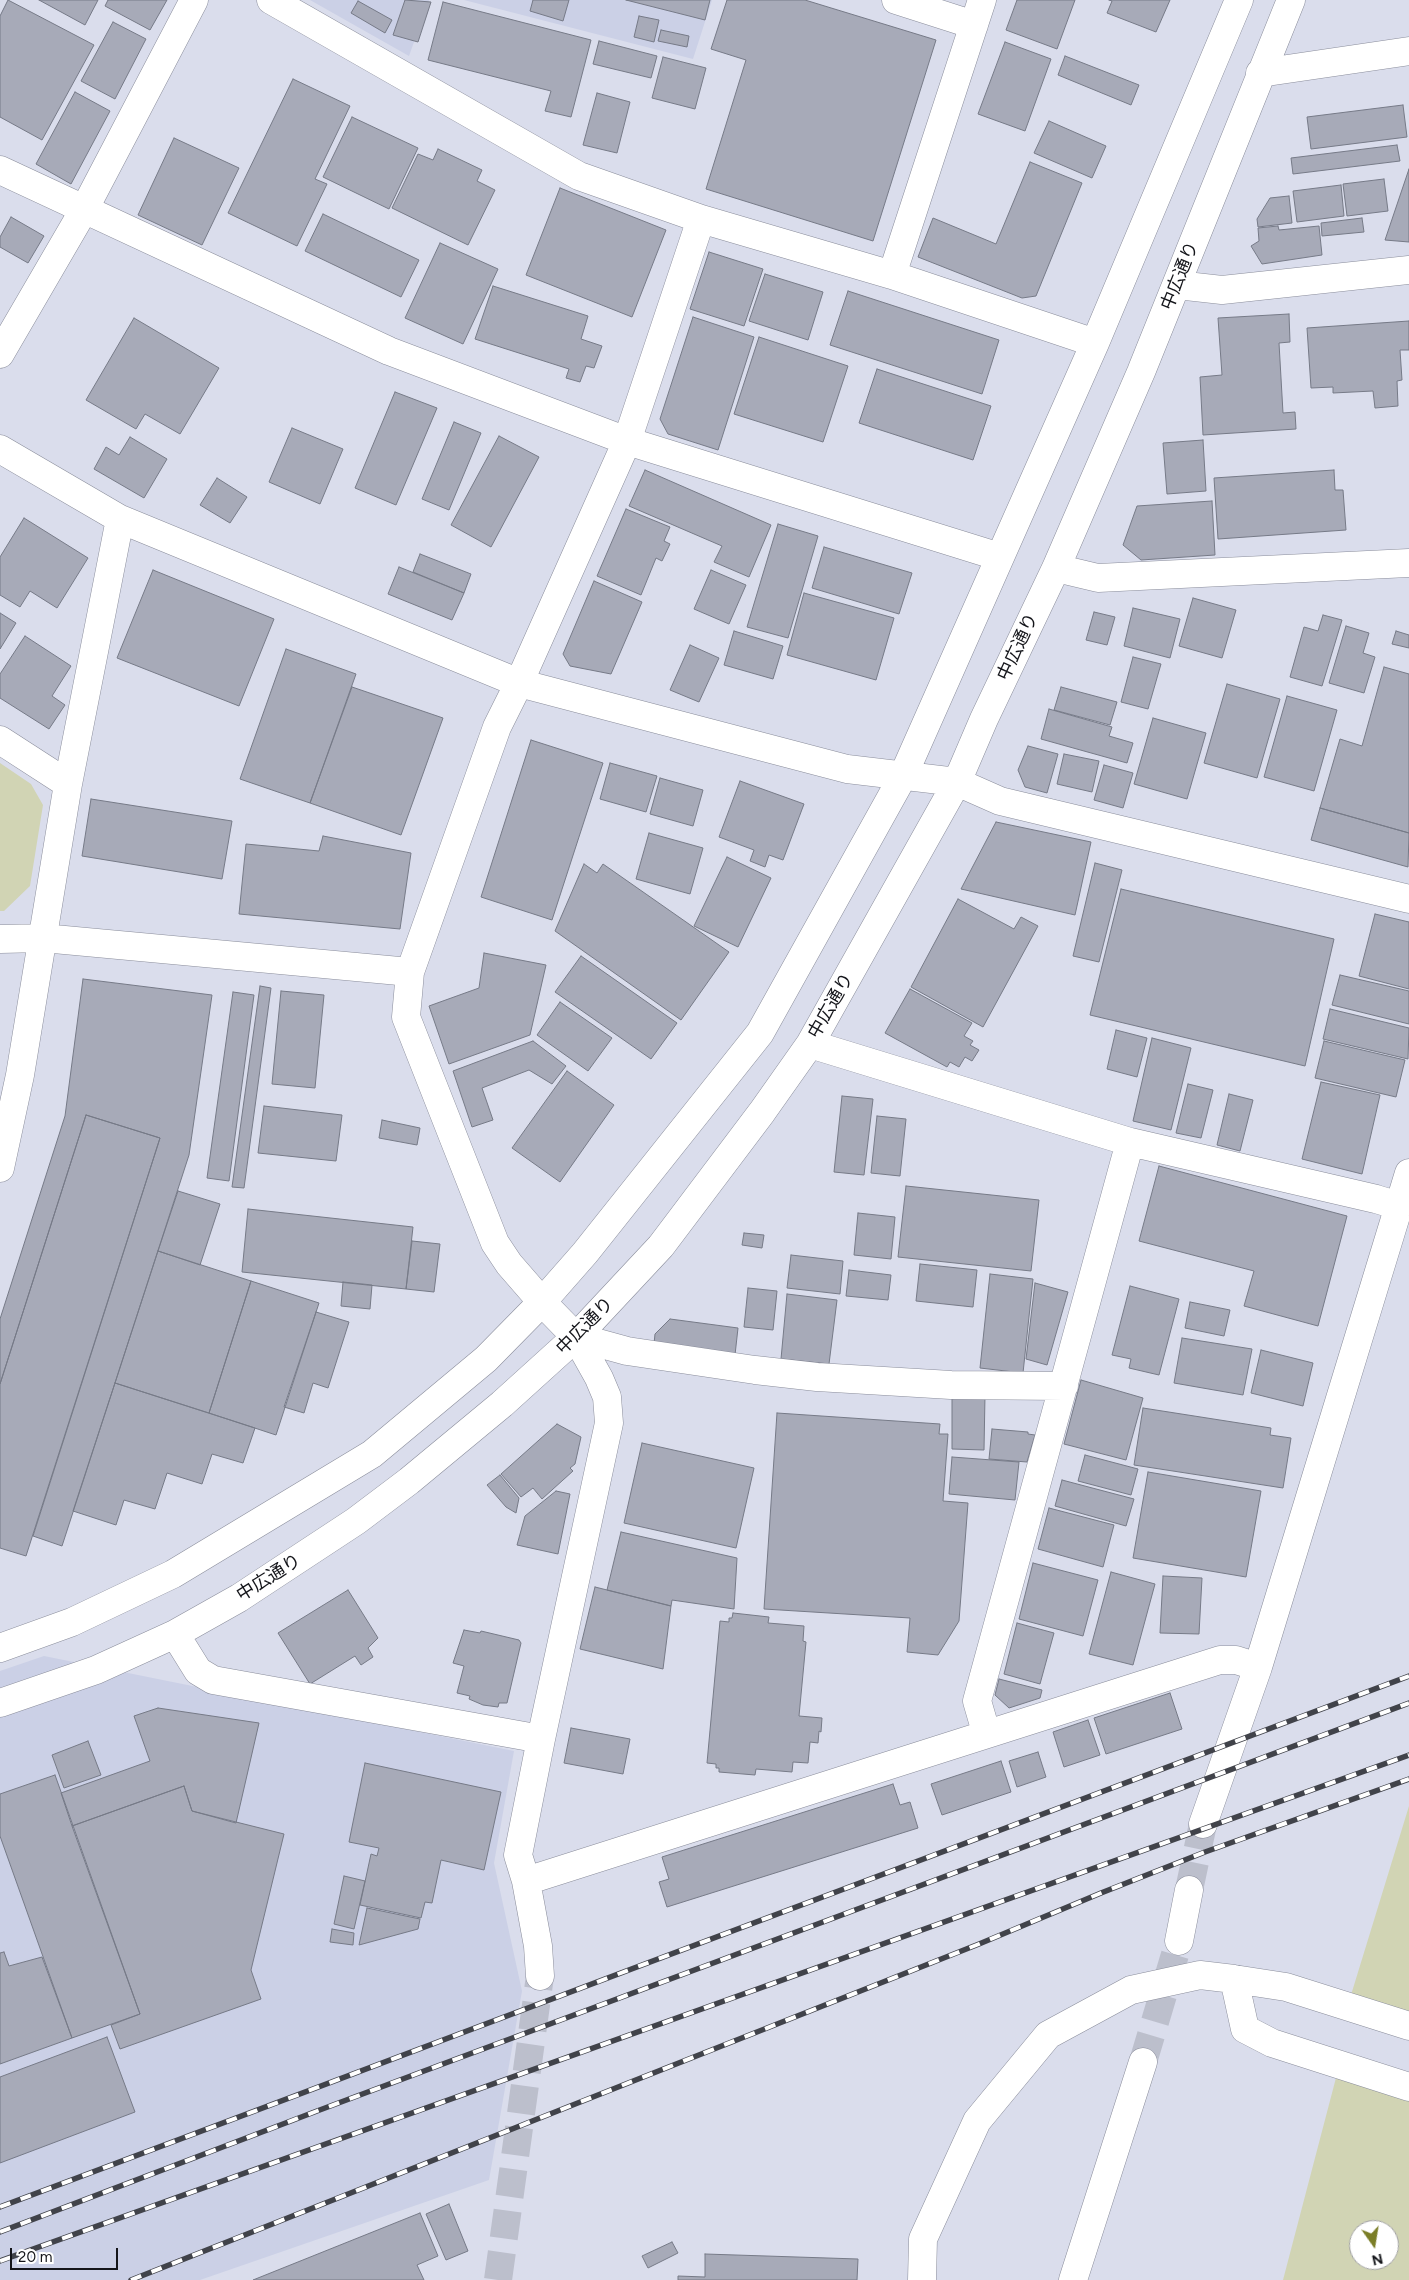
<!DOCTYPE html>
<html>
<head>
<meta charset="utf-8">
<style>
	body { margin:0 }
	#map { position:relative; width:1409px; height:2280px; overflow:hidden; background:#daddec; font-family:Figtree,sans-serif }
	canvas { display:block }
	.north { position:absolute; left:1349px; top:2220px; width:50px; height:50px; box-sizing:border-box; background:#fff; border:1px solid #a1a1a3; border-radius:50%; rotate:167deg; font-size:14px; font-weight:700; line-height:20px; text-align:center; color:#14151a }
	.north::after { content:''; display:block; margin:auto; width:18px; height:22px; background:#7b7e27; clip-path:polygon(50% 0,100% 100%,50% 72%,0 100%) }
	.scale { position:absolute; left:10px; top:2248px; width:108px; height:22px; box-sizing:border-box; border:2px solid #14151a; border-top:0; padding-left:6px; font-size:15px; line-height:18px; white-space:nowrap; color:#14151a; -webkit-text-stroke:4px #fff; paint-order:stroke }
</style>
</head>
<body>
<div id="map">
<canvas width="1409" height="2280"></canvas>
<div class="north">N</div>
<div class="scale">20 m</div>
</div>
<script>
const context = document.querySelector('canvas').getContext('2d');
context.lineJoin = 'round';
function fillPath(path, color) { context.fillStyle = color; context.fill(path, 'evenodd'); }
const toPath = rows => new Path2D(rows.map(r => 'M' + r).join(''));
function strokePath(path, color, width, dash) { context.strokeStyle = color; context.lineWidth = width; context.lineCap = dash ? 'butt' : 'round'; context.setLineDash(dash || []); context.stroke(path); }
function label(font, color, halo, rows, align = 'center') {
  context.font = font + ' Figtree,"Noto Sans JP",sans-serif'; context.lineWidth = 4.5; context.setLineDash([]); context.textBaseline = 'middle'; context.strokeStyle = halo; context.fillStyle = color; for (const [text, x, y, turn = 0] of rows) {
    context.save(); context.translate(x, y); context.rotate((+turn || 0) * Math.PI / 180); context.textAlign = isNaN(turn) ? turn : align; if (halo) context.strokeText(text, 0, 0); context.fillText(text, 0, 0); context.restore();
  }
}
const built = toPath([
	[310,0,429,0,409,56],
	[464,0,712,0,693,59],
	[44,1656,514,1751,494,1863,522,1991,489,2180,200,2280,0,2280,0,1671]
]);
const green = toPath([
	[0,763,31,784,43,805,30,886,4,911,0,911],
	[1409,1806,1409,2025,1347,2008],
	[1337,2074,1409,2097,1409,2280,1283,2280],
	[1359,2230,1389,2230,1389,2260,1359,2260]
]);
const building = toPath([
	[8,0,94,45,42,140,0,117,0,16,8,0],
	[39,0,98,0,85,25,39,0],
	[108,0,167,0,150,30,105,6,108,0],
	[405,0,431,2,418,42,393,35,405,0],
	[533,0,569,0,563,21,530,11,533,0],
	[626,0,710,0,705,20,626,0],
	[727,0,805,0,936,40,873,241,706,189,746,60,711,49,727,0],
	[1017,0,1075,0,1057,49,1006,30,1017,0],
	[1109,0,1170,0,1156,32,1107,13,1112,1,1109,0],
	[358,1,392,20,385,33,351,13,358,1],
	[443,2,591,40,571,117,545,111,551,91,428,60,443,2],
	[639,16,659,20,654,42,634,37,639,16],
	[113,22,146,39,115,99,81,81,113,22],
	[661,30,689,36,687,47,658,41,661,30],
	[599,41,657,56,651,78,593,64,599,41],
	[1005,42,1051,59,1025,131,978,114,1005,42],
	[1065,56,1139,85,1131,105,1058,75,1065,56],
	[663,57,706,68,695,109,652,98,663,57],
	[293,79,350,106,315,179,327,184,297,246,228,213,293,79],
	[75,92,110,111,71,184,36,164,75,92],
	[597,93,630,102,617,153,583,145,597,93],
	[1403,105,1407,137,1311,149,1307,117,1403,105],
	[352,117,418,148,389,209,323,177,352,117],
	[1049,121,1106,146,1092,178,1034,153,1049,121],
	[174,138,239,168,202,245,138,215,174,138],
	[1397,145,1400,161,1293,174,1291,158,1397,145],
	[438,149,482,170,477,181,495,190,468,245,392,208,418,154,433,160,438,149],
	[1030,162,1082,183,1036,296,1022,298,918,257,933,218,996,244,1030,162],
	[1409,169,1409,242,1385,240,1409,169],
	[1384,179,1388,211,1347,216,1343,184,1384,179],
	[1341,185,1344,216,1297,222,1293,191,1341,185],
	[560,188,666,230,632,317,526,275,560,188],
	[1289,196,1292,223,1258,227,1257,219,1270,198,1289,196],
	[323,214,419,260,401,297,305,251,323,214],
	[11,217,44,236,28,263,0,247,0,237,11,217],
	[1362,218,1364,232,1322,236,1321,223,1362,218],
	[1278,226,1279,230,1319,226,1322,255,1262,264,1251,246,1259,241,1258,228,1278,226],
	[440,243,498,269,463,344,405,318,440,243],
	[709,252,763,269,744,326,690,309,709,252],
	[765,274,823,292,808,340,749,321,765,274],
	[493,286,588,316,581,339,602,346,594,368,586,366,580,382,566,378,569,369,475,339,493,286],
	[848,291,999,340,982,394,830,345,848,291],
	[1289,314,1290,342,1279,343,1283,413,1295,412,1296,429,1203,435,1200,377,1222,375,1218,318,1289,314],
	[693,317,754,337,718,450,668,434,660,419,693,317],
	[134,318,219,368,180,434,145,414,136,429,86,400,134,318],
	[1409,321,1409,350,1400,350,1402,380,1397,381,1398,406,1375,408,1373,391,1333,393,1333,387,1311,388,1307,328,1409,321],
	[759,337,848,366,823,442,734,414,759,337],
	[877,369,991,406,973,460,859,423,877,369],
	[395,392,437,408,396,505,355,488,395,392],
	[454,422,481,433,449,510,422,499,454,422],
	[292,428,343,449,320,504,269,482,292,428],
	[499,436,539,457,491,547,451,525,499,436],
	[130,437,167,459,144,498,94,469,106,447,119,455,130,437],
	[1203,440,1206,491,1167,494,1163,443,1203,440],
	[645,470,771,525,749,577,714,562,722,546,629,506,645,470],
	[1334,470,1335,490,1343,490,1346,530,1218,539,1214,478,1334,470],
	[217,478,247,497,230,523,200,505,217,478],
	[1212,501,1215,555,1141,560,1123,545,1137,506,1212,501],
	[626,509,670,527,664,541,670,544,662,561,656,558,641,595,597,576,626,509],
	[24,518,88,558,57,608,30,591,20,607,0,595,0,557,24,518],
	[778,524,818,536,788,638,747,627,778,524],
	[824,547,912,573,899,614,812,588,824,547],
	[420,554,471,574,464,593,413,572,420,554],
	[399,567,464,593,452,620,388,594,399,567],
	[153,570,274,619,239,706,117,658,153,570],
	[711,570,746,585,729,624,694,609,711,570],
	[594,581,642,602,611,674,570,666,563,654,594,581],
	[804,593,894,618,876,680,787,655,804,593],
	[1193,598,1236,610,1222,658,1179,646,1193,598],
	[1133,608,1180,619,1170,658,1124,646,1133,608],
	[1094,612,1115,617,1107,645,1086,640,1094,612],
	[0,613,16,623,0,649,0,613],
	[1323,615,1342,620,1322,686,1290,677,1304,627,1318,631,1323,615],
	[1346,626,1369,633,1363,653,1375,657,1364,693,1329,683,1346,626],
	[734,631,783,646,773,679,724,665,734,631],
	[1396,631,1409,635,1409,648,1392,644,1396,631],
	[25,636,71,666,52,696,65,705,49,729,0,698,0,674,25,636],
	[690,645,719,658,699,702,670,690,690,645],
	[286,649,356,674,310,803,240,779,286,649],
	[1133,657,1161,664,1148,709,1121,702,1133,657],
	[1384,667,1409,674,1409,833,1320,808,1340,739,1362,746,1384,667],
	[1227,684,1280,699,1257,778,1204,763,1227,684],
	[352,687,443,718,401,835,310,803,352,687],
	[1061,687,1117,702,1110,725,1054,710,1061,687],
	[1287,696,1337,710,1314,791,1264,777,1287,696],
	[1049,709,1112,727,1109,736,1133,743,1127,763,1041,739,1049,709],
	[1153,718,1206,733,1187,799,1134,784,1153,718],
	[531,740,603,763,552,920,481,897,531,740],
	[1028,746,1058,754,1047,793,1025,787,1018,770,1028,746],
	[1064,754,1099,761,1092,792,1057,784,1064,754],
	[610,763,657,776,646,812,600,799,610,763],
	[1104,765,1133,773,1123,808,1094,800,1104,765],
	[660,778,703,790,693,826,650,814,660,778],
	[740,781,804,804,783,860,769,855,765,867,750,861,754,850,719,837,740,781],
	[91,799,232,821,222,879,82,856,91,799],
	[1320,808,1409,833,1408,867,1311,840,1320,808],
	[996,822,1091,842,1075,915,961,889,996,822],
	[649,833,703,848,690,894,636,879,649,833],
	[323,836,411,853,400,929,239,914,246,844,319,851,323,836],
	[727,857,771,878,738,947,694,926,727,857],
	[1095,863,1122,870,1099,962,1073,956,1095,863],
	[584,864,597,873,603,864,729,952,681,1020,555,931,584,864],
	[1121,889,1334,939,1305,1066,1090,1015,1121,889],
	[958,899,1014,929,1021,917,1038,926,983,1027,911,987,958,899],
	[1375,914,1409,922,1409,989,1359,976,1375,914],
	[484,953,546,965,530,1035,449,1064,429,1006,479,988,484,953],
	[581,956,677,1023,651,1059,555,992,581,956],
	[1340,975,1409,991,1409,1024,1332,1005,1340,975],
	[83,979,212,995,189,1155,62,1546,33,1536,160,1138,86,1115,0,1384,0,1319,65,1116,83,979],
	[260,986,271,988,244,1188,232,1187,260,986],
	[910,989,972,1023,964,1036,973,1041,970,1045,979,1050,972,1061,965,1057,959,1067,950,1062,947,1067,885,1033,910,989],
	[281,991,324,995,315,1088,272,1084,281,991],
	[233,992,254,995,229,1181,207,1178,233,992],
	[560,1002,612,1038,588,1071,537,1035,560,1002],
	[1330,1009,1409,1028,1408,1059,1323,1039,1330,1009],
	[1116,1030,1147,1038,1137,1077,1107,1069,1116,1030],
	[1152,1038,1191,1048,1171,1130,1133,1121,1152,1038],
	[533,1041,566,1066,552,1084,529,1070,482,1088,493,1120,472,1127,453,1071,533,1041],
	[1324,1041,1405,1060,1396,1097,1315,1078,1324,1041],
	[567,1071,614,1105,560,1182,512,1148,567,1071],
	[1321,1082,1380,1095,1362,1174,1302,1159,1321,1082],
	[1188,1084,1213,1090,1201,1138,1176,1133,1188,1084],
	[1229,1094,1253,1100,1240,1151,1217,1145,1229,1094],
	[842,1096,873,1099,864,1175,834,1172,842,1096],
	[264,1106,342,1115,336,1161,258,1153,264,1106],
	[86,1115,160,1138,26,1556,0,1548,0,1384,86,1115],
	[877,1116,906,1119,900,1176,871,1173,877,1116],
	[382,1120,420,1128,417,1145,379,1138,382,1120],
	[1159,1166,1347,1216,1318,1326,1244,1306,1254,1271,1139,1241,1159,1166],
	[906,1186,1039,1200,1031,1271,898,1257,906,1186],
	[178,1191,220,1204,200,1265,158,1251,178,1191],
	[248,1209,413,1227,406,1289,242,1272,248,1209],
	[858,1213,895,1217,891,1259,854,1255,858,1213],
	[744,1233,764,1235,762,1248,742,1245,744,1233],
	[412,1241,440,1244,434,1292,406,1289,412,1241],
	[158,1251,251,1281,209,1413,115,1383,158,1251],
	[791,1255,843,1261,840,1294,787,1288,791,1255],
	[920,1264,977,1270,973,1307,916,1301,920,1264],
	[849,1270,891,1275,888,1300,846,1296,849,1270],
	[990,1274,1033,1279,1023,1373,980,1368,990,1274],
	[251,1281,319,1303,276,1435,209,1413,251,1281],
	[343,1282,372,1285,370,1309,341,1306,343,1282],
	[1035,1283,1068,1292,1047,1365,1026,1359,1035,1283],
	[1130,1286,1179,1299,1159,1375,1129,1368,1131,1359,1112,1355,1130,1286],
	[748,1288,777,1291,773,1330,744,1327,748,1288],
	[787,1294,837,1300,829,1364,781,1359,787,1294],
	[1190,1302,1230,1310,1224,1336,1185,1328,1190,1302],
	[316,1312,349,1322,328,1388,313,1383,304,1413,284,1407,316,1312],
	[670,1319,738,1328,735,1355,654,1344,655,1334,670,1319],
	[1182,1338,1252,1349,1243,1395,1174,1383,1182,1338],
	[1261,1350,1313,1363,1303,1406,1251,1393,1261,1350],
	[1081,1380,1143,1398,1126,1460,1064,1444,1081,1380],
	[115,1383,255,1428,243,1463,212,1454,202,1484,167,1473,155,1509,124,1500,116,1525,73,1511,115,1383],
	[952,1395,985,1395,984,1450,952,1449,952,1395],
	[1143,1408,1271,1428,1270,1435,1291,1438,1283,1488,1134,1465,1143,1408],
	[777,1413,940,1424,939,1434,948,1434,943,1501,968,1503,959,1621,938,1655,907,1652,910,1618,764,1609,777,1413],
	[557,1424,581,1437,575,1464,570,1468,573,1471,542,1499,533,1488,521,1497,501,1474,557,1424],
	[992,1429,1028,1432,1028,1434,1035,1435,1027,1462,989,1459,992,1429],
	[642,1443,754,1468,736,1548,624,1523,642,1443],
	[1085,1455,1138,1469,1131,1495,1078,1481,1085,1455],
	[952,1457,1019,1462,1015,1500,949,1494,952,1457],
	[1148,1472,1261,1491,1246,1577,1133,1558,1148,1472],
	[500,1475,519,1498,516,1513,506,1507,487,1485,500,1475],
	[1062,1480,1134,1499,1126,1526,1055,1506,1062,1480],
	[556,1491,570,1494,558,1554,517,1545,525,1516,556,1491],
	[1049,1508,1114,1525,1103,1567,1038,1549,1049,1508],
	[621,1532,737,1558,734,1609,672,1600,671,1606,607,1590,621,1532],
	[1033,1563,1098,1580,1083,1636,1019,1619,1033,1563],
	[1111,1572,1155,1584,1133,1665,1089,1654,1111,1572],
	[1163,1576,1202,1578,1199,1634,1160,1633,1163,1576],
	[595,1587,671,1606,663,1669,580,1649,595,1587],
	[348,1590,378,1638,368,1648,373,1657,361,1665,355,1656,310,1684,278,1633,348,1590],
	[733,1613,769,1617,768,1623,804,1626,803,1641,806,1642,799,1716,822,1718,821,1732,819,1731,818,1743,810,1742,808,1763,793,1762,792,1772,756,1769,755,1775,719,1772,719,1768,716,1768,716,1764,707,1763,720,1621,729,1622,729,1618,732,1618,733,1613],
	[1017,1623,1054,1633,1040,1684,1004,1674,1017,1623],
	[464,1630,480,1633,481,1631,519,1640,521,1643,507,1703,499,1703,498,1707,483,1705,469,1699,470,1696,457,1693,464,1666,453,1663,464,1630],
	[999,1679,1042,1690,1040,1698,1009,1708,995,1695,999,1679],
	[1170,1693,1182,1729,1106,1754,1094,1718,1170,1693],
	[158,1708,259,1723,236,1823,192,1811,184,1786,72,1826,61,1793,150,1761,134,1716,158,1708],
	[1088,1720,1100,1755,1064,1767,1053,1732,1088,1720],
	[571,1728,630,1739,623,1774,564,1763,571,1728],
	[88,1741,101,1775,64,1788,52,1755,88,1741],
	[1038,1752,1046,1777,1017,1787,1009,1761,1038,1752],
	[1001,1761,1011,1792,942,1815,931,1784,1001,1761],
	[365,1763,501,1792,484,1870,441,1860,432,1903,425,1902,421,1918,360,1905,371,1854,377,1856,379,1848,349,1842,365,1763],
	[55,1775,140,2014,72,2038,0,1836,0,1794,55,1775],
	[893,1784,900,1805,910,1802,918,1828,667,1907,659,1882,669,1879,662,1857,893,1784],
	[184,1786,192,1811,284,1834,251,1970,261,1999,120,2049,111,2025,140,2014,72,1826,184,1786],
	[344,1876,365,1881,354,1929,334,1924,344,1876],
	[367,1908,420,1919,418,1929,359,1945,367,1908],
	[332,1929,354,1933,353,1945,330,1942,332,1929],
	[4,1952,9,1966,42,1957,72,2038,0,2064,0,1953,4,1952],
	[107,2037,135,2112,0,2163,0,2077,107,2037],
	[449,2204,468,2251,446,2260,426,2214,449,2204],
	[420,2213,438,2256,417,2265,424,2280,253,2280,420,2213],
	[672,2242,678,2253,648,2268,642,2256,672,2242],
	[705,2254,858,2259,857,2280,678,2280,678,2276,705,2277,705,2254]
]);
const minorTunnel = toPath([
	[1189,1890,1203,1824],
	[1143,2062,1179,1941],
	[498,2280,540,1976]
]);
const minor = toPath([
	[271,0,579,176,701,219,892,275,1095,343],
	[896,0,974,25],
	[1260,73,1409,51],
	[0,170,389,351,627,441,1000,557],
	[892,275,982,0],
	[1177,285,1222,290,1409,270],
	[0,354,85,208,194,0],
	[0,449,120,519,519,683,847,769,957,782,1000,801,1409,899],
	[1056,568,1098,578,1409,563],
	[0,740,68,784],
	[0,939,43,938,410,972],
	[810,1044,1130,1142,1376,1199,1399,1206],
	[0,1168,20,1075,68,784,120,519],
	[576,1337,627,1351,755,1370,817,1377,951,1385,1064,1386],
	[175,1634,198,1671,213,1680,541,1739],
	[0,1648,72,1622,173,1574,372,1454,486,1359,542,1302,585,1253,760,1033,903,776,1095,343,1239,0],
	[0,1703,96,1670,175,1634,239,1598,356,1521,409,1481,502,1404,576,1337,661,1246,762,1112,810,1044,957,782,984,719,1056,568,1141,372,1291,0],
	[986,1732,977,1701,1130,1142],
	[1203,1824,1258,1667,1409,1173],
	[526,1881,1220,1660,1236,1660,1258,1667],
	[1179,1941,1189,1890],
	[540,1976,538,1946,526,1881,518,1855,541,1739,609,1423,607,1397,599,1378,576,1337,542,1302,509,1264,495,1243,406,1017,410,972,497,727,519,683,627,441,701,219],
	[1234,1979,1245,2029,1272,2043,1409,2087],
	[922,2280,923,2239,977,2121,1048,2035,1131,1990,1200,1975,1234,1979,1286,1987,1409,2026],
	[1073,2280,1143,2062]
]);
const rail = toPath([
	[0,2207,1409,1676],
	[0,2232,317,2111,1409,1703],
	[0,2261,1409,1755],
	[131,2280,979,1944,1101,1893,1205,1852,1409,1779]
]);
const streetNames = [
	["中広通り",1180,276,-68],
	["中広通り",1018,647,-65],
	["中広通り",831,1006,-60],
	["中広通り",585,1326,-45],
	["中広通り",269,1578,-32]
];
fillPath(built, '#cbd0e6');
fillPath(green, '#d1d4b4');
fillPath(building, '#a7aab8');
strokePath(building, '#767a87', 1);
strokePath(minorTunnel, '#bcbfcc', 28, [28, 14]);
strokePath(minor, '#8a8d9b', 29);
strokePath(minor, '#fff', 28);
strokePath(rail, '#41434a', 5.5);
strokePath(rail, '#fff', 4, [11]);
label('18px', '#14151a', '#fff', streetNames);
</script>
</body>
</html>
